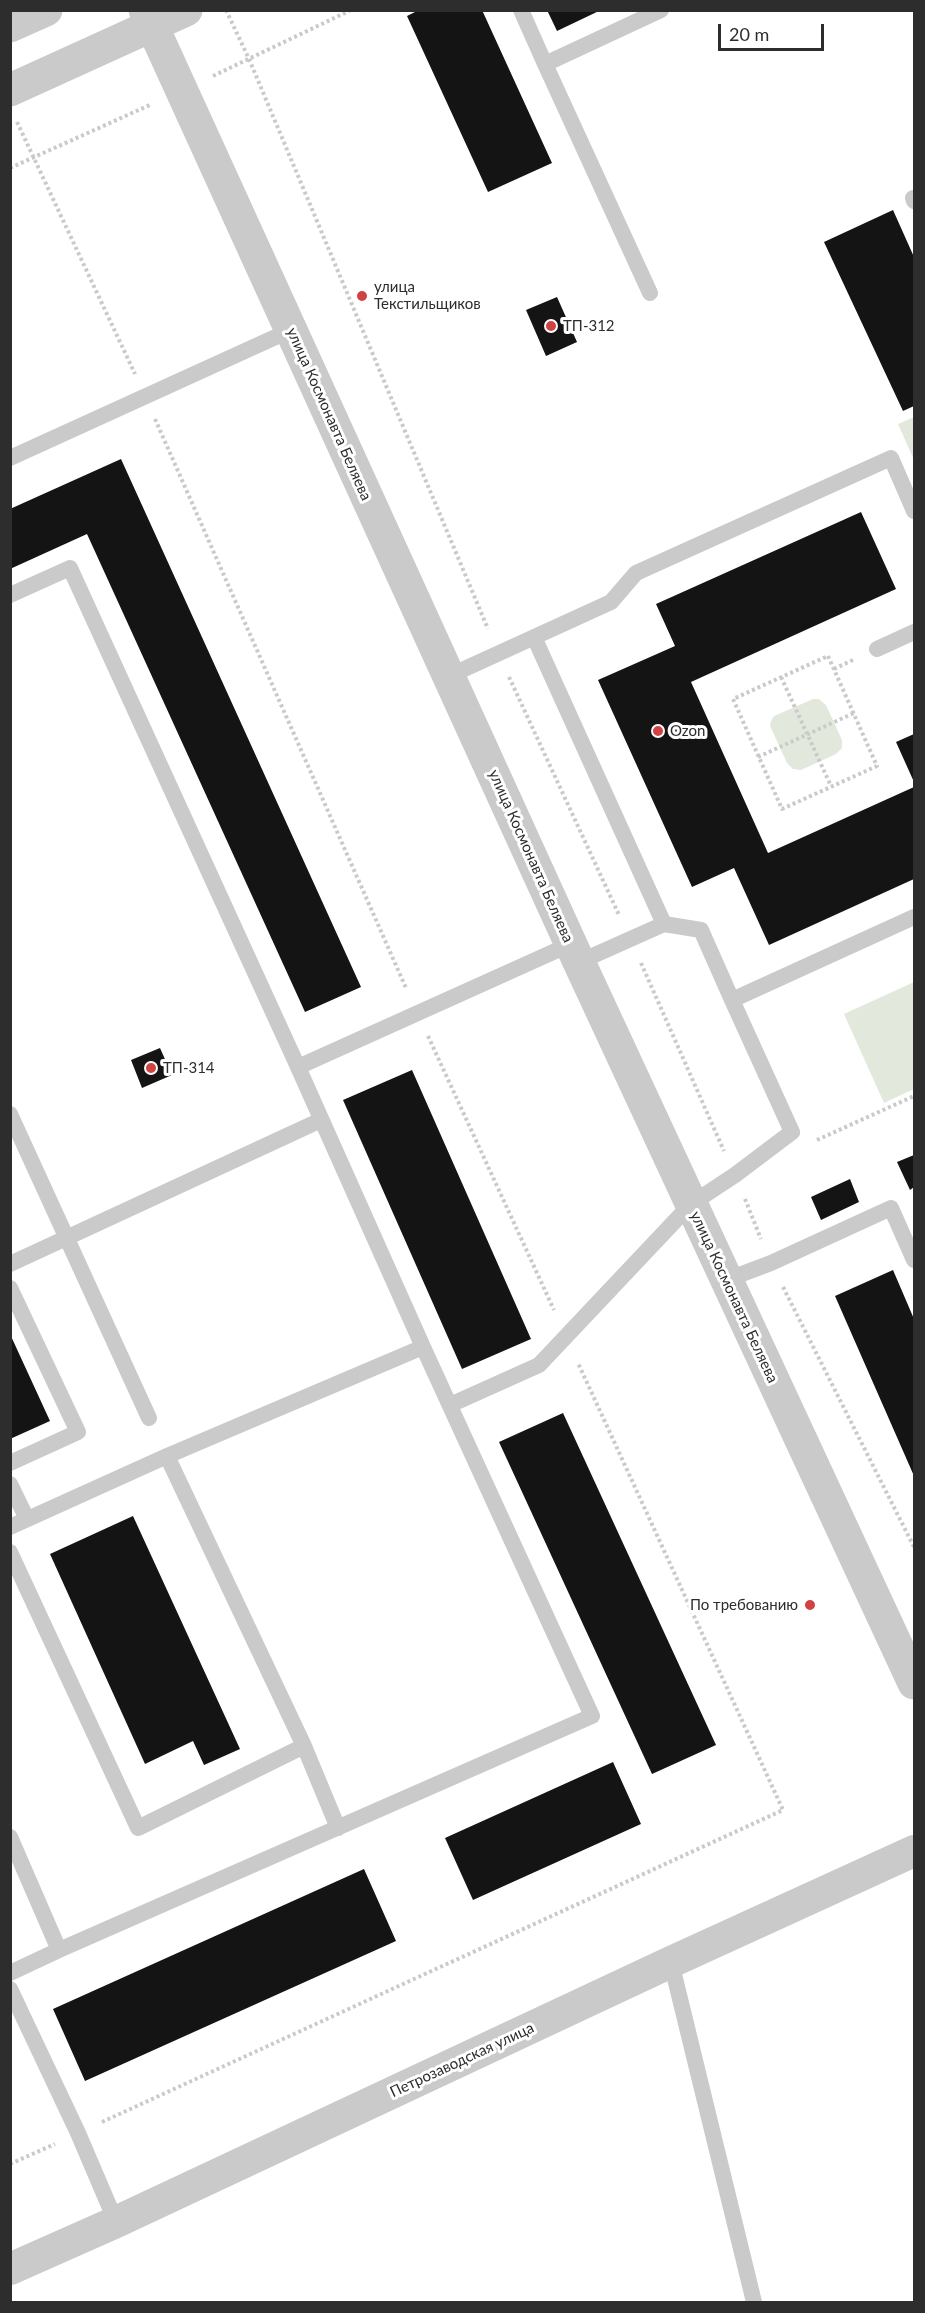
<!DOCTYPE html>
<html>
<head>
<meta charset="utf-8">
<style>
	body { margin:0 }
	#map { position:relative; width:925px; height:2313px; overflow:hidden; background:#fff; font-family:Lato,sans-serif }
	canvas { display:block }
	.frame { position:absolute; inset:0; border:12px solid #2d2d2d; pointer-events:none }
	.scale { position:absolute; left:718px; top:24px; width:106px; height:27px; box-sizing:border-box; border:3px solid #2d2d2d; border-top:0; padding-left:8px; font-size:18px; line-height:21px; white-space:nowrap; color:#2d2d2d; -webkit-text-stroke:4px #fff; paint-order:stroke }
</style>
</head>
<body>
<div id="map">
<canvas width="925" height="2313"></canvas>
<div class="frame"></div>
<div class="scale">20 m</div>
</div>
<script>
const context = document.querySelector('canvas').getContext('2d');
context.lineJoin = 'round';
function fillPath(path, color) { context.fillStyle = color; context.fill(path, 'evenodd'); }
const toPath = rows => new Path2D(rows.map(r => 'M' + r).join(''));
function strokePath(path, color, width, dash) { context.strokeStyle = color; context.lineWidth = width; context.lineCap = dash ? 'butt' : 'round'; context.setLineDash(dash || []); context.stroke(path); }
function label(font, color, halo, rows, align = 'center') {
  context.font = font + ' Lato,sans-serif'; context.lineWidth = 6; context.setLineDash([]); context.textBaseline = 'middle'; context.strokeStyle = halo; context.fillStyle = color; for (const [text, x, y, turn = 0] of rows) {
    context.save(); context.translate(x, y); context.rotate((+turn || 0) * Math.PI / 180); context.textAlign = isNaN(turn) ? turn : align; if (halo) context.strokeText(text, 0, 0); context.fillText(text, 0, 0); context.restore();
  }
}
const green = toPath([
	[914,417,914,460,898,424],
	[813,699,819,699,826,705,842,740,842,748,836,754,801,770,793,769,787,763,770,726,771,721,774,716],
	[914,982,914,1089,884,1103,844,1014]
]);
const building = toPath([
	[419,10,482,10,552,163,488,192,407,16],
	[547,10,601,10,557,31],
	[893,210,914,257,914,406,903,411,824,242],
	[557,297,577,342,546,356,526,310],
	[121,459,361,987,305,1012,87,534,10,569,10,509],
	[861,512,896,589,691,682,768,853,914,787,914,879,769,945,734,868,692,887,598,680,675,646,656,604],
	[914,734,914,782,896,742],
	[160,1048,172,1075,142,1088,131,1060],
	[412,1070,531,1339,462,1369,343,1100],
	[914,1155,914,1187,910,1190,897,1162],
	[850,1179,859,1202,821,1220,811,1197],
	[893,1270,914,1319,914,1476,835,1296],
	[10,1334,50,1421,10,1439],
	[563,1413,716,1745,652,1774,499,1442],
	[133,1516,240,1749,204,1765,193,1741,145,1764,50,1554],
	[613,1762,641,1824,473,1900,445,1838],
	[364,1869,396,1941,85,2081,53,2009]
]);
const path = toPath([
	[226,10,249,59,488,629],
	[213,76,351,10],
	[17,122,135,374],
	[10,168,152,104],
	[155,419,406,988],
	[828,656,877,766,782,809,733,699,828,656],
	[834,669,855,659],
	[509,677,619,915],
	[781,677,831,786],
	[758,757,854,713],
	[641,963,724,1151],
	[428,1036,554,1310],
	[817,1140,914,1096],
	[745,1199,761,1239],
	[783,1287,914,1547],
	[102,2122,783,1810,578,1363],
	[10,2164,55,2144]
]);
const service = toPath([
	[521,10,545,64,661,10],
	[545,64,650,293],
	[913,198,914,201],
	[10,458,291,330],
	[10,595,70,568,298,1067],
	[534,637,664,924],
	[877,649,914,632],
	[449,676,611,602,636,573,891,458,914,511],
	[579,962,664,924,701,930,732,1000],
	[10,1114,149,1418],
	[10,1264,321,1120],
	[726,1280,771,1263,891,1208,914,1260],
	[10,1288,78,1432,10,1463],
	[450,1405,539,1365,691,1204,735,1175,792,1132,732,1000,914,917],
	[167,1456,304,1746,338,1828],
	[10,1484,27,1519],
	[10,1527,167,1456,423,1347],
	[10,1552,138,1828,304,1746],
	[10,1837,59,1950,10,1973],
	[59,1950,592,1716,423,1347,298,1067,571,944],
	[671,1962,754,2302],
	[10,1989,78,2133,116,2222]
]);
const minor = toPath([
	[10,2269,116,2222,671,1962,914,1851]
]);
const tertiary = toPath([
	[145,10,579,962,914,1683],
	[10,26,46,10],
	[10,90,186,10]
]);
const markers = [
	[362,296,6,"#d04344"],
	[551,326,6,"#d04344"],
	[658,731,6,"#d04344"],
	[151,1068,6,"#d04344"],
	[810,1605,6,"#d04344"]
];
const poiNames = [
	["улица",374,287],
	["Текстильщиков",374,304],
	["ТП-312",563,326],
	["Ozon",670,731],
	["ТП-314",163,1068],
	["По требованию",798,1605,"right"]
];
const streetNames = [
	["улица Космонавта Беляева",329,414,66],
	["улица Космонавта Беляева",531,856,66],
	["улица Космонавта Беляева",734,1297,65],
	["Петрозаводская улица",462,2060,-25]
];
fillPath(green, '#e2e9dc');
fillPath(building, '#141414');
strokePath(path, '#cacaca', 4, [3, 3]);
strokePath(service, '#cacaca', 16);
strokePath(minor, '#cacaca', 32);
strokePath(tertiary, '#cacaca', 33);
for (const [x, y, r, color] of markers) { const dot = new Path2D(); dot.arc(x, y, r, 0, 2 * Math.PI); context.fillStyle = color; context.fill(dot); strokePath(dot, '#fff', 2); }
label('15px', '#2d2d2d', '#fff', poiNames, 'left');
label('15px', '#2d2d2d', '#fff', streetNames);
</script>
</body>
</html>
